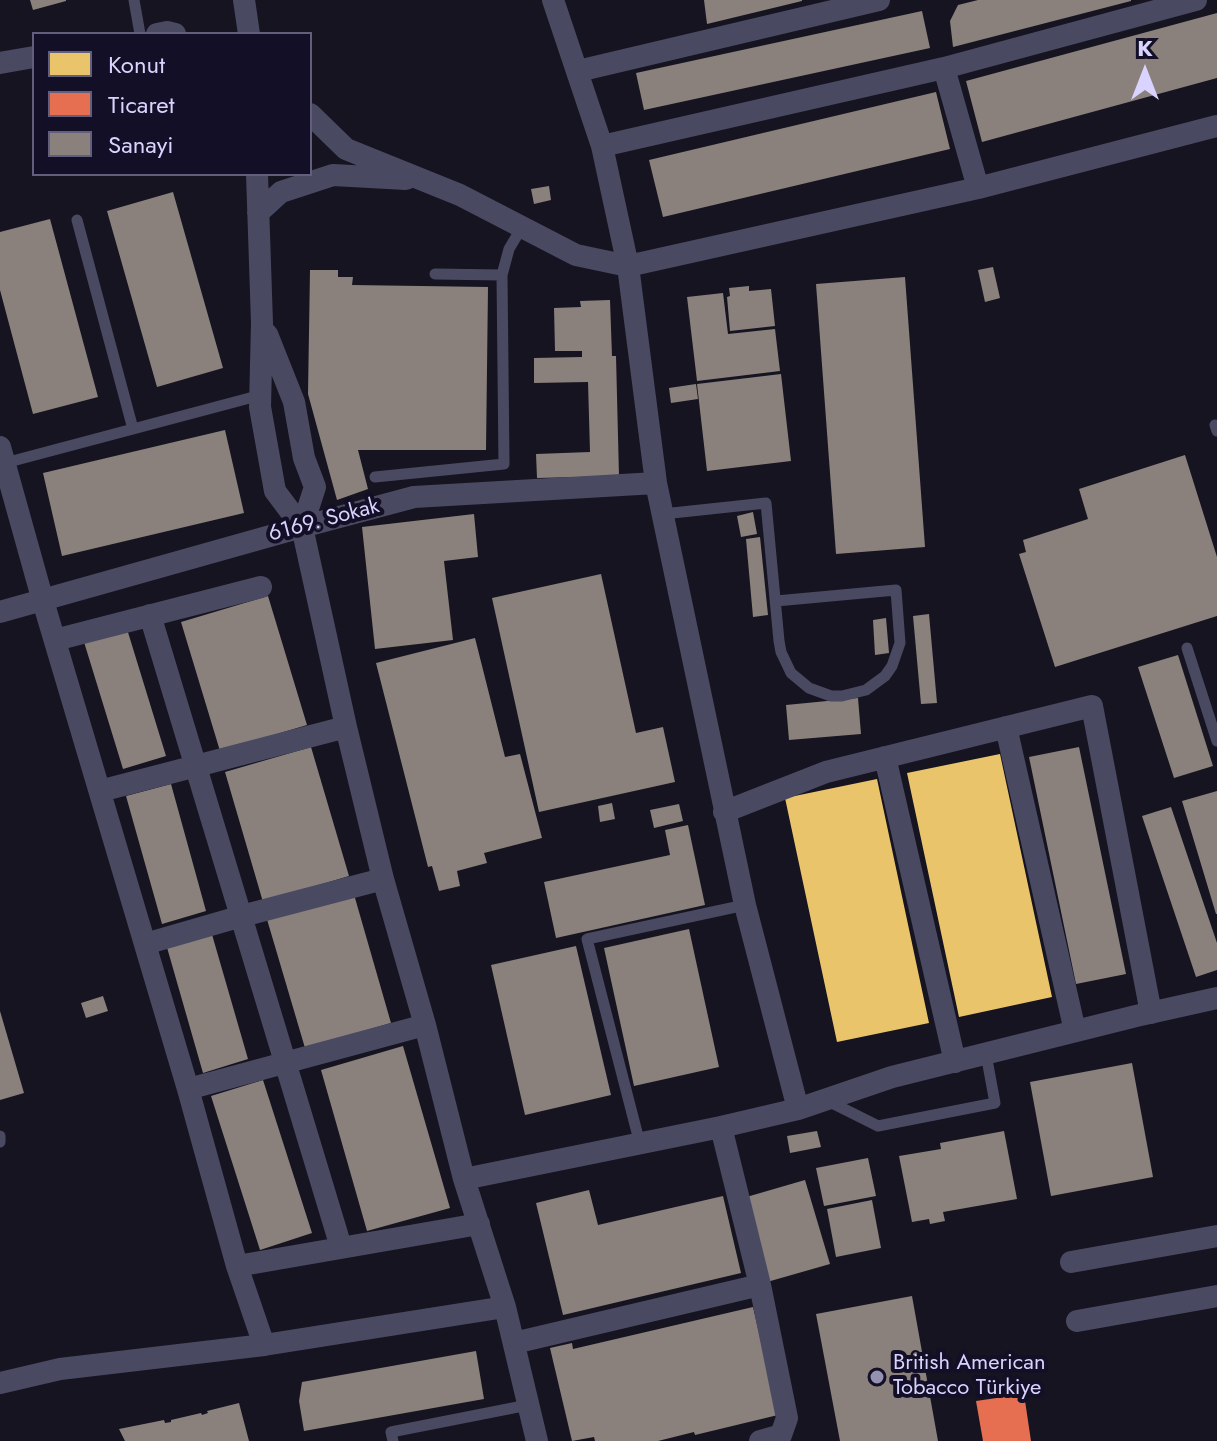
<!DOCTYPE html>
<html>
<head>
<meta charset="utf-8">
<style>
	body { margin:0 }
	#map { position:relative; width:1217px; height:1441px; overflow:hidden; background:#161421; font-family:Jost,sans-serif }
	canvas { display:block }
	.legend { position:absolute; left:32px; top:32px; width:280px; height:144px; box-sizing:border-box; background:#130f26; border:2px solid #625e7d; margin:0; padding:10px 14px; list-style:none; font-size:24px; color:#d9d4ff }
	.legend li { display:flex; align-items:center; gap:16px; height:40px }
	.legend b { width:40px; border:2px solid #625e7d }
	.north { position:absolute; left:1105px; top:32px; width:80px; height:80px; -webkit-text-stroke:6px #130f26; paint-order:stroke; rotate:0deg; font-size:22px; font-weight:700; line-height:32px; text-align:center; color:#d9d4ff }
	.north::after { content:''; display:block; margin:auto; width:28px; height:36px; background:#d9d4ff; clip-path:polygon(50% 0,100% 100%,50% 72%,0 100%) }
</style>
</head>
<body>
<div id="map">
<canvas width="1217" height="1441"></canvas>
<ul class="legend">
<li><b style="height:22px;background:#e9c46a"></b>Konut</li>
<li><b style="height:22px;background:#e76f51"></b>Ticaret</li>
<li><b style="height:22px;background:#8a817c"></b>Sanayi</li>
</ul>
<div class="north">K</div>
</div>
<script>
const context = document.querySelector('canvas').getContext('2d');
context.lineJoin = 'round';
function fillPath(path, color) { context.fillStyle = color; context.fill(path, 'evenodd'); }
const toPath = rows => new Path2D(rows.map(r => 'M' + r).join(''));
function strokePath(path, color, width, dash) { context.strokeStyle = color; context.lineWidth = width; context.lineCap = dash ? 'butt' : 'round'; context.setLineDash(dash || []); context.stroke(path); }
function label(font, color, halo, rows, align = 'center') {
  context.font = font + ' Jost,sans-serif'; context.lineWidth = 8; context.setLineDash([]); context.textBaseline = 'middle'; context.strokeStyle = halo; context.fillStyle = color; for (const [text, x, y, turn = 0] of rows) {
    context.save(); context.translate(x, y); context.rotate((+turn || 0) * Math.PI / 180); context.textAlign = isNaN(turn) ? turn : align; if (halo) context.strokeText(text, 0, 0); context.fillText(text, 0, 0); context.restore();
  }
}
const homes = toPath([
	[1000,754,1052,997,959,1017,907,773],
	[877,779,929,1023,837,1042,785,798]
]);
const shops = toPath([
	[1024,1394,1031,1441,983,1441,976,1401]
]);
const industry = toPath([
	[30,0,66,0,66,1,33,10],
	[704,0,802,0,802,1,707,24],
	[978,0,1131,0,1131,1,953,47,950,21,958,5],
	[922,11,930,48,644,110,636,73],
	[1217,13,1217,78,982,142,966,81],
	[936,92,950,149,663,217,649,160],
	[549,186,551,200,534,204,531,189],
	[173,192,223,368,157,387,107,211],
	[50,219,98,397,33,414,0,290,0,232],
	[993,267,1000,298,985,302,978,270],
	[310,270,338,270,338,277,353,277,352,285,488,287,486,450,358,450,368,489,337,500,308,394],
	[905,277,925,547,836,554,816,284],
	[749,286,749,291,771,289,775,326,730,331,727,297,730,296,729,288],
	[723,293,728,334,775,329,780,371,697,381,687,297],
	[610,300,612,356,616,356,619,476,537,478,536,454,590,452,588,382,534,383,534,358,582,357,582,351,555,351,554,308,581,307,580,301],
	[781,374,791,461,707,471,697,384],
	[696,384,698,399,671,403,669,388],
	[225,430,244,513,62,556,43,473],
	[1185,455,1217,557,1217,616,1055,667,1019,554,1026,552,1023,540,1088,519,1079,489],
	[753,512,757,534,741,537,737,516],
	[474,514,478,557,444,561,453,640,375,649,362,527],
	[760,537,768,615,753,617,746,539],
	[601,574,636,733,663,727,675,782,539,812,492,598],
	[268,596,307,725,220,751,181,622],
	[929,614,937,703,921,704,913,616],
	[886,618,889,653,875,655,873,620],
	[127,629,166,756,123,769,84,642],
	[475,638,505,757,520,754,542,838,484,853,487,863,457,871,460,886,439,891,432,866,428,867,376,663],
	[1178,655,1213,766,1174,778,1138,667],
	[858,698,861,734,789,740,786,705],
	[311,747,349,876,263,902,225,772],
	[1079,747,1126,974,1076,984,1029,757],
	[171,784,206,911,162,924,126,796],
	[1217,791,1217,914,1216,914,1182,801],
	[612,803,615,819,600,822,598,806],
	[679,804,683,821,654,828,650,810],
	[1171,807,1217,943,1217,970,1196,977,1142,816],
	[688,825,705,905,556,938,544,882,670,855,665,830],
	[353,891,391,1023,305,1048,266,916],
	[689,929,719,1067,634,1086,604,948],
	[211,931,248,1059,203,1073,166,944],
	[576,946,611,1095,525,1115,491,965],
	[103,996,108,1011,86,1018,81,1003],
	[0,1011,24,1093,0,1100],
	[403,1046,450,1208,367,1231,321,1070],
	[1132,1063,1153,1177,1051,1196,1030,1082],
	[263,1080,312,1233,260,1250,211,1096],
	[817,1131,821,1147,790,1153,787,1136],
	[1004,1131,1017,1199,943,1212,945,1221,930,1224,929,1219,912,1222,899,1156,941,1149,940,1143],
	[868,1158,876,1196,824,1206,816,1168],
	[805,1180,830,1264,767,1282,743,1198],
	[589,1190,598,1225,723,1196,741,1273,563,1315,536,1203],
	[872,1200,881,1248,836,1257,827,1209],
	[912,1296,938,1441,840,1441,816,1314],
	[753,1307,778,1415,695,1435,694,1432,658,1441,595,1441,594,1437,572,1441,550,1348,572,1343,573,1349],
	[476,1351,484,1399,304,1431,299,1401,302,1382],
	[239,1403,249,1441,125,1441,119,1429,164,1420,165,1423,171,1422,171,1420,201,1413,202,1415,208,1413,207,1411]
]);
const service = toPath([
	[134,0,140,34],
	[77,220,133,429],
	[435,274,502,275],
	[1215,425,1217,431],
	[5,463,261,395],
	[375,477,504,464,502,275,509,249,522,227],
	[663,514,766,503,779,641,781,652,791,673,809,688,831,696,842,696,866,690,885,676,892,666,900,643,896,590,776,601],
	[1187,648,1217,741],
	[826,1100,878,1126,995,1103,986,1054],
	[0,1136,0,1142],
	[640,1144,587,939,745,905],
	[393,1441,391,1432,528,1405]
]);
const minor = toPath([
	[244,0,249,34],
	[553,0,602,146,628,266,656,483,745,905,798,1109],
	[157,34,167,32,175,34],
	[0,63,34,57],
	[944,68,978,188],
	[578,71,879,0],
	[310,114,346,149,460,195,576,255,628,266,978,188,1217,126],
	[602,146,944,68,1196,0],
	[257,174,262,323,260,407,275,491,302,527,346,727,383,879,425,1025,464,1179,505,1307,537,1441],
	[258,213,281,192,333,175,406,179],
	[267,334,294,402,304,458,315,487,302,527],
	[0,447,43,601,188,1089,237,1266,264,1345],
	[0,612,302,527,414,497,656,483],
	[150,615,341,1247],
	[55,640,261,587],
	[1006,727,1075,1031],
	[885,757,955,1062],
	[100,791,346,727],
	[724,812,826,772,1092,706,1151,1013],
	[145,944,242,916,383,879],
	[188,1089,425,1025],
	[721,1127,760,1285,787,1418,781,1435,760,1441],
	[464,1179,721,1127,798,1109,892,1077,1136,1016,1217,998],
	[1071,1262,1217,1236],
	[237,1266,479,1224],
	[1077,1321,1217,1296],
	[514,1343,760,1285],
	[0,1383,60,1369,264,1345,505,1307]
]);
const markers = [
	[877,1377,8,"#9591b1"]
];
const streetNames = [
	["6169. Sokak",324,521,-15]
];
const poiNames = [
	["British American",893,1364],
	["Tobacco Türkiye",893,1389]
];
fillPath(homes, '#e9c46a');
fillPath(shops, '#e76f51');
fillPath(industry, '#8a817c');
strokePath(service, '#4a4962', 11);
strokePath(minor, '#4a4962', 22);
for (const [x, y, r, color] of markers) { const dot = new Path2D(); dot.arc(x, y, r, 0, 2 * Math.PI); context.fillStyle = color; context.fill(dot); strokePath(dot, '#130f26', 3); }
label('22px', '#d9d4ff', '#130f26', streetNames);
label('22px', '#d9d4ff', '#130f26', poiNames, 'left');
</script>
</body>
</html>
